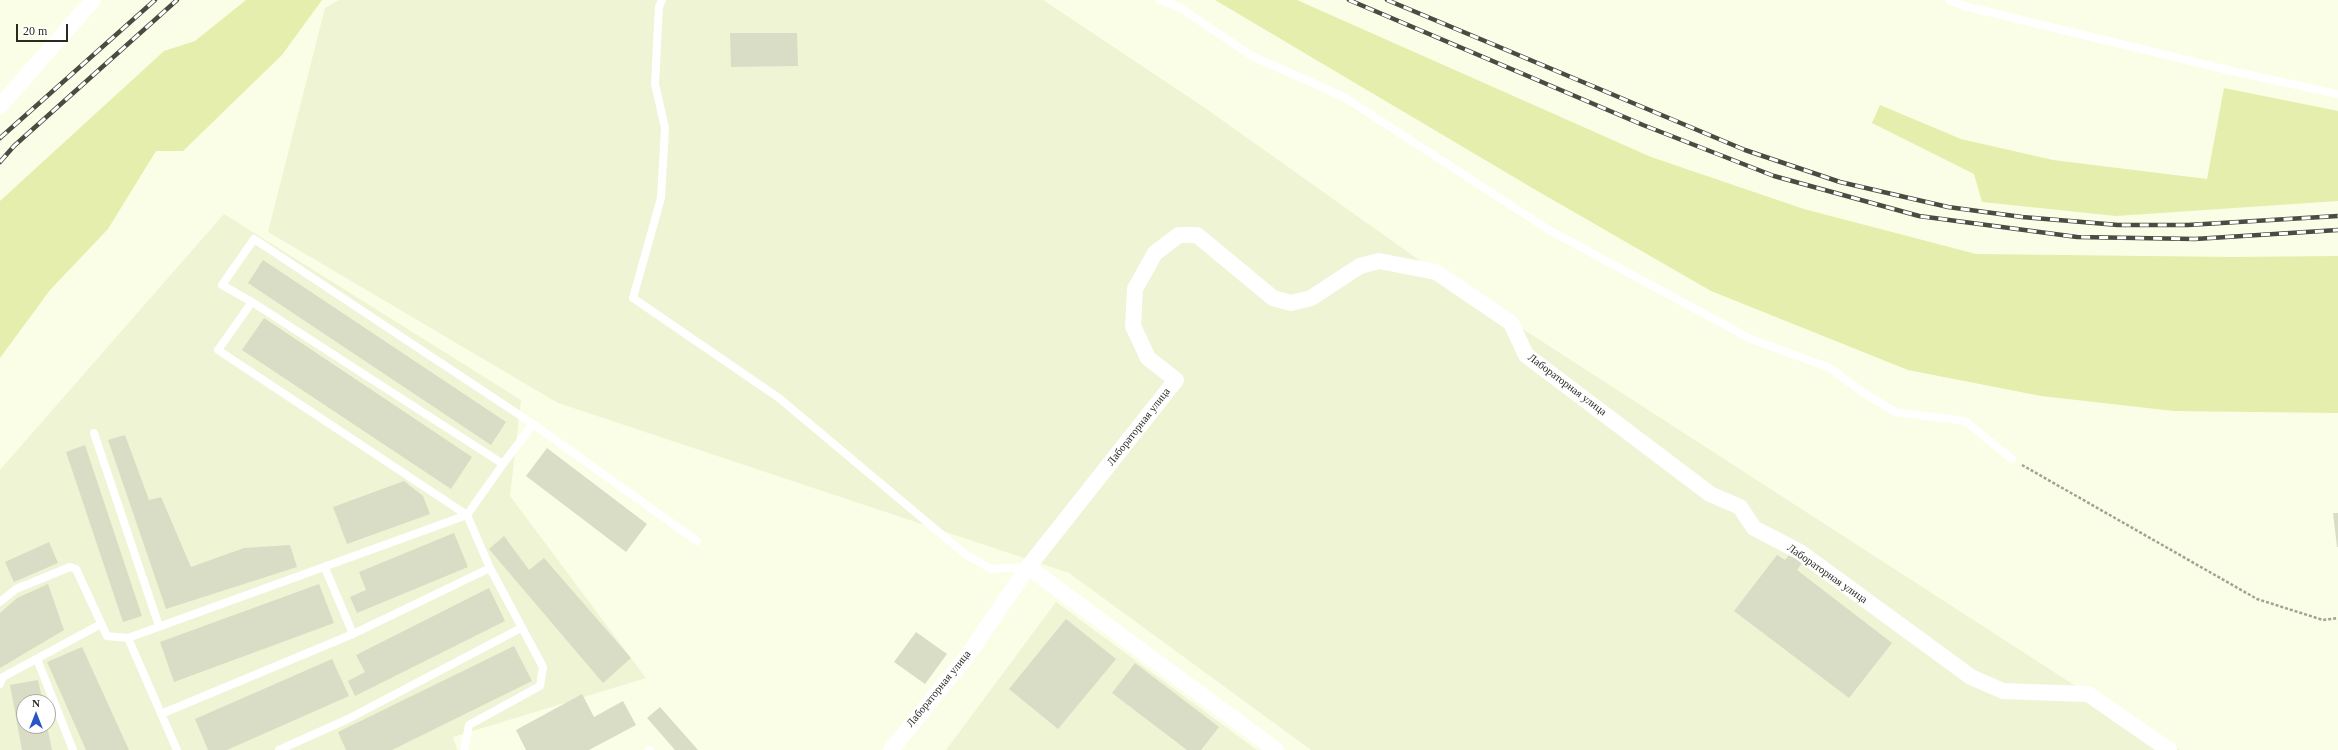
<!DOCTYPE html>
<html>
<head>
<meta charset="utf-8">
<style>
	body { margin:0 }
	#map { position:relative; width:2338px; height:750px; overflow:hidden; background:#fafee6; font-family:"Times New Roman",serif }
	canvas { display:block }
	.north { position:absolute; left:16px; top:694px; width:40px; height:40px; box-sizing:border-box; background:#fff; border:1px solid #a9aaa6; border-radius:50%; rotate:0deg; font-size:11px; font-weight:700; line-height:16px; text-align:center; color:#292a21 }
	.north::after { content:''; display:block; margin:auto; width:14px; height:18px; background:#2956c4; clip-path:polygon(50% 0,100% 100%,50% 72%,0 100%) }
	.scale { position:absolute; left:16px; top:24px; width:52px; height:18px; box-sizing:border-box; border:2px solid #292a21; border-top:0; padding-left:5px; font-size:12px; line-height:14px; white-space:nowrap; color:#292a21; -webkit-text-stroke:3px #fff; paint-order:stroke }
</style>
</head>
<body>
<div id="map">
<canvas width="2338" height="750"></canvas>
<div class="north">N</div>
<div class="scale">20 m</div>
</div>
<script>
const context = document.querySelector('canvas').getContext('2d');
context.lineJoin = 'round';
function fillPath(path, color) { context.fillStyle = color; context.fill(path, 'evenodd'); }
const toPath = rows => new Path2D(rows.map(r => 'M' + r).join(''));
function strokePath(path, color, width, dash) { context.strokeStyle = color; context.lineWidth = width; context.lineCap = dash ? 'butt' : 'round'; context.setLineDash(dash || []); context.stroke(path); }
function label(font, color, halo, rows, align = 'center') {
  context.font = font + ' "Times New Roman",serif'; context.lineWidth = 3; context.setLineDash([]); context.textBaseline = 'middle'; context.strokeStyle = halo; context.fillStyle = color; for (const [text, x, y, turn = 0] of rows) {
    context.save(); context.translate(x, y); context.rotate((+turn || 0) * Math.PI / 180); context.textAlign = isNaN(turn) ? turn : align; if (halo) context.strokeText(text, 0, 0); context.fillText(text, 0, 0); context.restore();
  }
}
const built = toPath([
	[339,0,1043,0,1205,108,1450,282,2088,694,2180,750,1311,750,1069,573,558,403,268,232,325,8],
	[224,214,521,400,510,496,646,678,453,737,457,750,0,750,0,470],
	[24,702,48,702,48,726,24,726],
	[1056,602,1257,750,946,750]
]);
const green = toPath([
	[246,0,322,0,282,55,183,151,156,151,108,229,50,290,0,358,0,201,164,51,195,41],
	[1215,0,1297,0,1651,157,1804,209,1976,254,2232,257,2338,256,2338,413,2174,411,2041,396,1908,370,1711,291,1534,189],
	[2224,88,2338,111,2338,201,2116,216,1982,202,1974,174,1872,123,1880,105,1961,139,2053,160,2207,179]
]);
const building = toPath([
	[730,33,797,33,798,66,731,67],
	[263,260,506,422,491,445,248,283],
	[264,318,472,457,451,489,242,350],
	[125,435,149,500,161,497,191,567,244,548,290,545,297,567,166,609,108,440],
	[85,445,142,616,123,622,66,452],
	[547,448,647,524,626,552,526,476],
	[404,481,423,496,430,514,347,544,333,507],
	[2333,513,2338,513,2338,547,2337,547],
	[454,533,468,567,357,613,350,597,366,590,359,572],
	[504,536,529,570,544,558,631,658,603,683,489,549],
	[49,542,58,563,14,582,5,562],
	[1790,554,1802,563,1797,570,1892,643,1849,698,1734,611,1777,555,1785,560],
	[48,584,64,630,0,668,0,613,17,598],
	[319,584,334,623,174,682,160,642],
	[489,588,505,621,355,696,348,681,365,672,356,655],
	[1066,619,1116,659,1058,729,1009,689],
	[916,632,947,654,925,684,894,662],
	[514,646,532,681,392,750,346,750,338,732],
	[82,647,129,750,86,750,47,662],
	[332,659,349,696,227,750,208,750,195,719],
	[1135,663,1219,727,1201,750,1187,750,1112,693],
	[38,680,43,702,24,702,24,726,47,726,52,750,22,750,10,685],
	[582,694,594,717,623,701,636,725,589,750,526,750,516,730],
	[660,707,698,750,675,750,647,718]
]);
const path = toPath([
	[2022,465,2257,599,2323,620,2338,618]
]);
const lane = toPath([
	[662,0,659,7,655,84,665,128,661,198,633,298,779,398,965,554,991,569,1027,567],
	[1160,0,1179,7,1252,56,1344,97,1549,230,1751,339,1830,368,1864,393,1895,412,1965,421,2012,459],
	[1949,0,1964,6,2236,72,2338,94],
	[252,302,222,285,254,239,533,424,503,464],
	[533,424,697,541],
	[94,433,159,626],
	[325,568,353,634],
	[0,602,16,589,70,567,76,569,107,636,128,638,177,750],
	[128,638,467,515,503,464,252,302,218,350,467,515,490,568],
	[37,659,73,750],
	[0,684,3,677,101,624],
	[161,714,353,634,490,568,543,667,540,686,469,725,464,750],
	[279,750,348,719,521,628],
	[649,750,650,750]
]);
const street = toPath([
	[0,106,93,0],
	[1028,567,1276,750],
	[891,750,968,655,1028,567,1176,380,1148,358,1133,326,1135,289,1155,253,1179,235,1197,235,1273,298,1291,303,1311,298,1360,266,1379,261,1436,272,1511,323,1526,355,1710,494,1740,507,1754,528,1800,552,1971,677,2003,691,2088,694,2169,750]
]);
const rail = toPath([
	[1349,0,1643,125,1774,176,1919,216,2077,237,2195,239,2338,230],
	[1387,0,1745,150,1840,182,1948,207,2022,217,2118,225,2188,225,2338,216],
	[0,138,155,0],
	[0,162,14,146,177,0]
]);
const streetNames = [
	["Лабораторная улица",1567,385,37],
	["Лабораторная улица",1139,427,-52],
	["Лабораторная улица",1827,574,35],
	["Лабораторная улица",939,689,-51]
];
fillPath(built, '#eff4d5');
fillPath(green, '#e5eeac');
fillPath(building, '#d9ddc6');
strokePath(path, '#a0a391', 2.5, [3, 2]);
strokePath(lane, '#fff', 8);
strokePath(street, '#fff', 16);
strokePath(rail, '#4b4c41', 4.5);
strokePath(rail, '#fff', 3, [9]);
label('11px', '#292a21', '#fff', streetNames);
</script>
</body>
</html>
